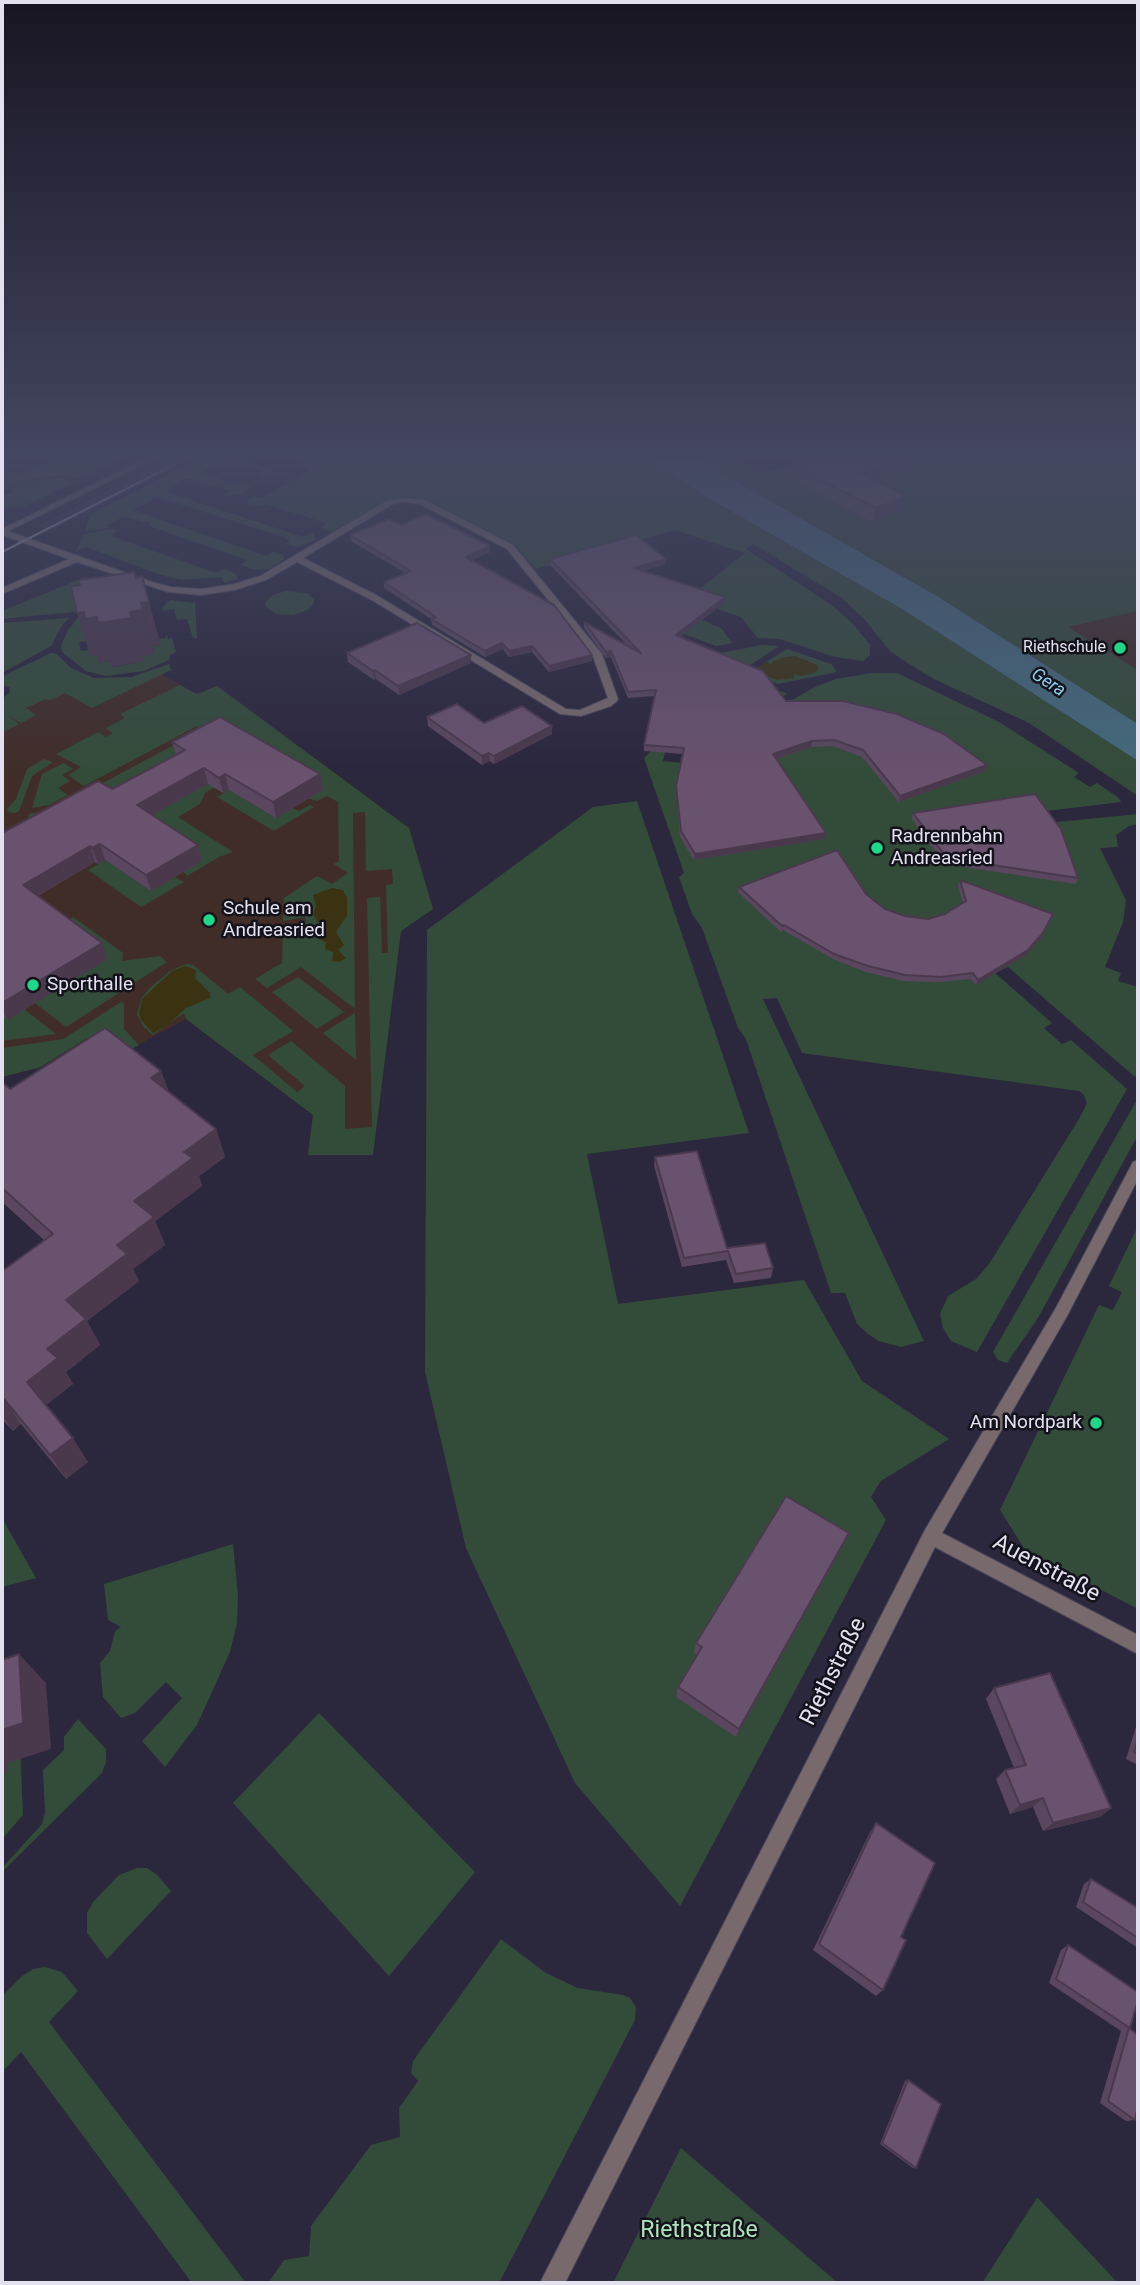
<!DOCTYPE html>
<html>
<head>
<meta charset="utf-8">
<style>
	body { margin:0 }
	#map { position:relative; width:1140px; height:2285px; overflow:hidden; background:#2b273d; font-family:Roboto,sans-serif }
	canvas { display:block }
	.frame { position:absolute; inset:0; border:4px solid #e3e1f0; pointer-events:none }
</style>
</head>
<body>
<div id="map">
<canvas width="1140" height="2285"></canvas>
<div class="frame"></div>
</div>
<script>
const context = document.querySelector('canvas').getContext('2d');
context.lineJoin = 'round';
function fillPath(path, color) { context.fillStyle = color; context.fill(path, 'evenodd'); }
const toPath = rows => new Path2D(rows.map(r => 'M' + r).join(''));
function strokePath(path, color, width, dash) { context.strokeStyle = color; context.lineWidth = width; context.lineCap = dash ? 'butt' : 'round'; context.setLineDash(dash || []); context.stroke(path); }
function label(font, color, halo, rows, align = 'center') {
  context.font = font + ' Roboto,sans-serif'; context.lineWidth = 5; context.setLineDash([]); context.textBaseline = 'middle'; context.strokeStyle = halo; context.fillStyle = color; for (const [text, x, y, turn = 0] of rows) {
    context.save(); context.translate(x, y); context.rotate((+turn || 0) * Math.PI / 180); context.textAlign = isNaN(turn) ? turn : align; if (halo) context.strokeText(text, 0, 0); context.fillText(text, 0, 0); context.restore();
  }
}
const built = toPath([
	[177,455,199,455,51,531,37,526]
]);
const education = toPath([
	[1138,611,1138,670,1067,626],
	[160,674,197,694,217,686,409,828,433,909,401,931,373,1155,308,1155,313,1115,186,1019,116,1057,87,1038,41,1067,2,1077,2,718,63,688,95,706]
]);
const green = toPath([
	[70,455,128,455,79,478,67,475,34,479,2,490,2,467,5,468,3,470,18,475],
	[207,455,239,455,235,458,261,467,278,469,271,471,273,475,262,477,258,476,263,473,261,470,223,461,201,473,241,486,246,483,251,488,238,495,229,496,224,495,230,491,190,478,183,479,167,492,303,537,311,532,316,537,314,541,298,547,285,544,290,541,283,537,157,497,133,510,266,556,274,551,283,555,284,559,269,569,255,570,241,565,247,560,149,526,150,523,123,517,106,526,109,528,85,531,91,514],
	[284,455,640,455,713,501,902,609,1138,761,1138,796,1029,723,934,679,909,664,890,651,865,620,842,598,753,544,746,549,833,606,854,625,870,645,870,655,863,661,835,657,780,639,758,638,741,617,717,609,723,604,694,593,745,553,675,530,536,569,514,545,431,501,420,498,400,497,385,501,332,532,321,528,326,523,265,504,255,507,248,505,247,501,254,496,262,498,310,470,301,467,308,462],
	[690,455,727,455,761,472,874,455,1138,455,1138,611,1068,627,1138,670,1138,724,937,596],
	[59,477,74,482,21,508,2,507,2,493,6,495,13,492,9,489,28,482],
	[113,529,118,531,111,536,216,573,225,569,235,573,238,579,224,583,222,577,181,580,155,573,86,547,76,552,84,534],
	[85,577,112,588,113,608,2,619,2,611],
	[285,591,308,593,314,600,314,603,307,610,293,615,277,614,267,608,265,604,271,596],
	[170,600,195,603,197,639,193,638,187,619,177,620,174,609,163,611,162,608],
	[115,612,146,615,125,618,87,641,79,642,81,651,89,650,97,655,98,663,110,661,112,667,143,662,142,656,154,653,152,646,160,645,159,639,166,638,166,633,168,639,172,638,176,652,170,655,169,660,144,671,106,676,86,671,62,652,61,646,68,630,78,618],
	[69,618,62,625,51,646,2,673,2,623],
	[702,620,721,628,732,643,716,646,684,634],
	[762,645,779,646,744,669,715,654],
	[787,649,831,664,837,672,778,684,751,672,758,668,761,673,772,665,766,662],
	[51,653,57,654,71,668,94,678,131,677,169,664,171,670,92,708,65,693,49,701,46,699,26,708,36,715,21,723,7,715,19,724,2,733,2,699,10,692,9,687,2,685,3,676],
	[872,673,897,673,999,722,1079,773,1074,777,1090,787,1097,783,1119,798,1121,802,1038,812,1047,823,1138,814,1138,824,1129,826,1116,835,1118,847,1100,848,1126,900,1123,922,1105,967,1121,973,1118,981,1138,987,1138,1071,1135,1077,1008,967,995,973,1052,1023,1044,1028,1062,1044,1071,1040,1127,1089,977,1352,951,1341,943,1328,940,1314,948,1296,976,1279,989,1264,1079,1119,1087,1103,1084,1095,1079,1091,802,1053,777,998,763,999,924,1341,901,1347,879,1341,868,1334,857,1324,845,1293,831,1293,746,1039,738,1028,702,928,692,914,679,877,684,873,644,758,651,751,665,752,663,761,695,764,754,702,782,691,787,694,781,697,789,706,792,700,815,687,836,679],
	[180,685,197,694,217,686,409,828,433,909,401,931,373,1155,308,1155,313,1115,186,1019,184,1013,153,1035,143,1026,137,1014,141,999,150,988,170,971,186,964,193,965,228,994,240,987,293,1031,253,1055,297,1092,305,1086,268,1055,291,1041,345,1086,345,1129,372,1127,367,898,380,897,382,953,388,953,386,885,393,884,392,869,366,871,365,812,353,813,355,1009,301,967,267,988,255,979,282,963,283,927,306,922,305,917,283,921,284,898,317,876,332,884,348,873,334,864,339,861,338,802,327,796,317,801,185,763,2,837,26,824,29,814,54,809,202,730,197,726,84,786,68,775,81,767,56,754,98,732,106,737,113,733,106,728,125,718,120,714],
	[44,759,53,762,32,776,19,811,15,813,9,812,7,809,16,799,27,769],
	[64,763,73,769,62,775,70,781,58,788,68,795,49,805,32,808,42,774],
	[214,780,220,784,205,793,200,804,178,817,233,852,219,857,187,876,142,821],
	[229,790,276,818,293,808,299,811,310,805,314,807,274,831,217,797],
	[637,801,749,1133,587,1154,618,1304,804,1280,862,1381,949,1439,881,1481,871,1497,886,1520,680,1906,575,1783,466,1548,425,1372,427,930,593,807],
	[105,860,151,891,175,877,184,882,141,907,88,870],
	[73,917,123,953,122,961,160,956,167,962,66,1027,35,1003,107,959,62,926],
	[298,977,344,1012,317,1029,272,992],
	[121,1002,124,1003,124,1029,139,1045,116,1057,87,1038,41,1067,2,1077,2,1048,63,1039],
	[24,1009,56,1034,2,1041,2,1015,8,1020],
	[355,1013,356,1060,323,1033],
	[1138,1098,1138,1135,1038,1318,1007,1363,998,1360,993,1352],
	[1138,1226,1138,1609,1025,1550,1000,1510,1099,1305,1113,1310,1122,1292,1109,1286],
	[2,1518,36,1578,2,1587],
	[233,1544,238,1596,237,1623,230,1652,197,1725,165,1767,142,1741,182,1698,166,1682,135,1713,121,1718,103,1697,100,1663,110,1651,115,1631,121,1627,108,1620,104,1584],
	[319,1713,475,1872,389,1976,233,1803],
	[78,1719,106,1749,106,1762,102,1773,2,1872,2,1868,42,1824,45,1813,43,1770,64,1750,64,1737],
	[20,1745,23,1815,2,1839,2,1775,7,1773,6,1749],
	[137,1868,147,1868,156,1874,171,1891,107,1959,87,1933,87,1913,94,1901,119,1875],
	[501,1939,546,1973,578,1988,623,1995,630,1998,636,2007,635,2020,499,2283,268,2283,284,2260,309,2256,311,2226,371,2145,400,2137,399,2108,418,2081,411,2073,413,2061],
	[45,1967,62,1972,78,1991,49,2022,246,2283,192,2283,21,2052,2,2072,2,1996,22,1976,33,1969],
	[681,2148,838,2283,613,2283],
	[1037,2198,1038,2198,1118,2283,982,2283]
]);
const sand = toPath([
	[795,656,817,665,819,669,814,673,800,676,794,674,794,678,777,680,760,673,758,668,766,662,772,664,773,661,785,657],
	[332,888,343,890,347,898,347,916,336,932,344,945,338,950,346,958,339,962,332,961,333,952,325,949,326,942,319,939,322,929,313,914,316,906,313,895],
	[185,966,196,970,195,978,210,993,210,998,186,1008,169,1024,153,1033,141,1020,139,1013,142,999,172,971]
]);
const water = toPath([
	[640,455,690,455,937,596,1138,724,1138,761,902,609,713,501]
]);
const minor = toPath([
	[403,498,425,500,513,545,602,654,618,699,617,701,611,706,581,716,560,714,370,599,297,562,266,580,235,590,201,595,168,592,77,562,2,594,2,588,69,559,2,535,2,529,152,582,171,587,201,589,234,584,260,576,388,500,403,498],
	[403,502,420,504,507,549,592,654,608,698,580,710,566,709,376,595,303,558,393,504,403,502],
	[1138,1160,1138,1179,1067,1316,942,1533,1138,1635,1138,1654,935,1547,565,2283,540,2283,925,1530,1057,1306,1133,1162,1138,1160]
]);
const tertiary = toPath([
	[153,455,163,455,2,534,2,529,153,455]
]);
const tram = toPath([
	[2,552,193,455]
]);
const wall = toPath([
	[1116,455,1138,455,1127,460],
	[909,456,907,470,876,481,907,496,904,510,873,522,789,478,790,465],
	[401,525,490,546,490,552,472,560,592,655,592,661,549,672,532,652,509,657,503,649,485,657,432,625,431,619,384,588,384,582,405,573,351,541,350,535],
	[550,559,666,559,665,564,643,571,724,603,680,637,786,701,987,765,985,771,899,802,862,757,833,746,811,747,777,759,826,833,825,839,694,860,680,837,676,792,683,754,644,751,644,745,655,696,628,698,611,657,606,658,584,628,584,622,628,646,550,565],
	[347,653,471,655,471,663,399,695,376,679,374,680,348,662],
	[427,717,484,723,552,734,494,764,490,761,482,765,428,726],
	[172,742,323,790,276,818,229,790,223,793,208,784,152,815,198,845,202,861,151,891,105,860,98,864,95,862,38,896,107,959,7,1020,2,1015,2,833,112,789,176,755],
	[913,813,1078,878,1076,884,945,864,912,819],
	[960,880,1053,914,1041,938,1026,955,976,985,971,979,939,982,903,981,866,972,833,959,783,930,781,932,738,892,739,887,866,894,885,909,905,916,928,919,945,914,963,903,958,886],
	[161,1071,169,1092,216,1129,225,1157,199,1176,202,1186,155,1221,165,1245,133,1269,139,1281,87,1321,100,1345,66,1372,73,1384,46,1405,88,1462,66,1479,21,1424,13,1431,2,1419,2,1271,44,1240,2,1202,2,1082,10,1089],
	[655,1157,727,1248,773,1268,771,1278,734,1283,726,1260,682,1267,654,1166],
	[844,1544,736,1737,676,1697,678,1687,697,1655,694,1653,696,1643],
	[994,1688,1111,1808,1100,1817,1043,1831,1033,1807,1010,1814,996,1779,1005,1770,1014,1768,986,1699],
	[1138,1720,1138,1765,1126,1759],
	[876,1823,901,1937,883,1990,876,1996,813,1950,870,1832],
	[1091,1879,1138,1908,1138,1948,1076,1907,1084,1884],
	[1068,1945,1130,2028,1135,2120,1126,2121,1100,2103,1121,2031,1049,1983,1061,1950],
	[908,2080,916,2168,913,2168,880,2144,905,2081]
]);
const shadedWall = toPath([
	[2,455,10,455,12,460,2,464],
	[1129,455,1138,455,1127,460],
	[909,456,907,470,859,487,861,474],
	[907,496,904,510,873,522,876,508],
	[490,546,490,552,466,563,466,557],
	[666,559,665,564,633,574,634,568],
	[725,597,724,603,675,641,676,635],
	[149,602,161,645,152,646,141,603],
	[143,610,154,654,142,656,143,662,111,667,109,661,98,663,96,655,90,656,77,613,84,612,97,617],
	[502,643,503,649,485,657,485,651],
	[532,646,532,652,509,657,509,651],
	[611,651,611,657,606,658,606,652],
	[471,655,471,663,399,695,398,686],
	[592,655,592,661,549,672,549,666],
	[375,670,376,679,374,680,373,671],
	[552,726,552,734,494,764,494,756],
	[812,741,811,747,773,760,773,754],
	[489,753,490,761,482,765,482,756],
	[987,765,985,771,899,802,900,796],
	[204,768,208,784,141,821,137,805],
	[225,774,229,790,223,793,219,778],
	[320,774,323,790,276,818,273,802],
	[826,833,825,839,694,860,695,854],
	[100,844,105,860,98,864,92,848],
	[198,845,202,861,151,891,146,875],
	[90,846,95,862,29,901,23,885],
	[1053,914,1041,938,1026,955,976,985,978,980],
	[102,943,107,959,7,1020,2,1008,2,1003],
	[161,1071,171,1100,151,1078],
	[216,1129,225,1157,199,1176,202,1186,155,1221,165,1245,133,1269,139,1281,87,1321,100,1345,66,1372,73,1384,43,1407,27,1382,47,1349,66,1300,117,1245,134,1201,184,1152],
	[4,1399,21,1424,13,1431,2,1415,2,1401],
	[73,1438,88,1462,66,1479,50,1455],
	[849,1533,844,1544,736,1737,739,1729],
	[19,1654,46,1683,51,1749,7,1763,7,1773,2,1775,2,1730],
	[1043,1798,1033,1807,1010,1814,1020,1805],
	[1111,1808,1100,1817,1043,1831,1053,1823]
]);
const building = toPath([
	[819,455,906,455,909,456,861,474,907,496,876,508,790,465,819,455],
	[426,514,490,546,466,557,554,605,592,655,549,666,532,646,509,651,502,643,485,651,431,619,436,617,384,582,411,571,350,535,389,519,401,525,426,514],
	[636,535,666,559,634,568,725,597,676,635,763,671,786,701,843,701,897,714,944,734,987,765,900,796,863,750,834,740,812,741,773,754,826,833,695,854,681,831,676,786,684,748,644,745,656,690,628,692,611,651,606,652,584,622,641,653,550,559,636,535],
	[134,572,136,578,142,576,149,602,141,603,143,610,130,612,132,618,98,623,97,617,85,619,84,612,77,613,71,586,80,585,79,580,134,572],
	[417,623,471,655,398,686,375,670,373,671,347,653,417,623],
	[457,704,484,723,522,706,552,726,494,756,489,753,482,756,427,717,457,704],
	[220,717,320,774,273,802,225,774,219,778,204,768,137,805,198,845,146,875,100,844,92,848,90,846,23,885,102,943,2,1003,2,833,98,781,112,789,185,750,172,742,220,717],
	[1035,794,1061,829,1078,878,947,858,913,813,1035,794],
	[837,850,866,894,885,909,905,916,928,919,945,914,966,901,960,880,1053,914,1043,933,1028,950,978,980,973,973,941,977,905,975,868,966,834,954,784,925,782,926,739,887,837,850],
	[105,1028,161,1071,151,1078,216,1129,184,1152,193,1158,134,1201,154,1217,117,1245,127,1254,66,1300,86,1319,47,1349,58,1358,27,1382,73,1438,50,1455,4,1399,2,1401,2,1271,53,1234,2,1188,2,1082,10,1089,105,1028],
	[697,1151,727,1248,765,1243,773,1268,736,1274,728,1251,684,1258,655,1157,697,1151],
	[786,1496,849,1533,739,1729,678,1687,702,1647,696,1643,786,1496],
	[19,1654,23,1723,2,1730,2,1660,19,1654],
	[1050,1673,1111,1808,1053,1823,1043,1798,1020,1805,1005,1770,1026,1765,994,1688,1050,1673],
	[1138,1738,1138,1754,1134,1752,1138,1738],
	[876,1823,935,1863,901,1937,906,1940,883,1990,819,1944,876,1823],
	[1091,1879,1138,1908,1138,1938,1083,1902,1091,1879],
	[1068,1945,1138,1992,1138,2000,1130,2028,1056,1979,1068,1945],
	[1129,2028,1138,2035,1138,2106,1135,2120,1108,2101,1129,2028],
	[908,2080,941,2104,916,2168,882,2143,908,2080]
]);
const markers = [
	[1120,648,7,"#1ed888"],
	[877,848,7,"#1ed888"],
	[209,920,7,"#1ed888"],
	[33,985,7,"#1ed888"],
	[1096,1423,7,"#1ed888"]
];
const farPoinames = [
	["Riethschule",1106,648]
];
const farWaternames = [
	["Gera",1048,683,33]
];
const poiNames = [
	["Radrennbahn",891,837],
	["Andreasried",891,859],
	["Schule am",223,909],
	["Andreasried",223,931],
	["Sporthalle",47,985],
	["Am Nordpark",1082,1423,"right"]
];
const nearStreetnames = [
	["Auenstraße",1046,1569,28],
	["Riethstraße",834,1672,-63]
];
const nearParknames = [
	["Riethstraße",699,2231]
];
fillPath(built, '#35304c');
fillPath(education, '#402d28');
fillPath(green, '#334c39');
fillPath(sand, '#3a3211');
fillPath(water, '#446a7c');
strokePath(minor, '#48455a', 2);
strokePath(tertiary, '#48455a', 2);
fillPath(minor, '#786a6c');
fillPath(tertiary, '#786a6c');
strokePath(tram, '#9d9aac', 2);
fillPath(wall, '#5a475f');
fillPath(shadedWall, '#4a394d');
fillPath(building, '#69526e');
strokePath(building, '#4a394d', 2);
const sky = context.createLinearGradient(0, 0, 0, 775);
sky.addColorStop(0, '#181522');
sky.addColorStop(0.59, '#444762');
sky.addColorStop(1, '#44476200');
context.fillStyle = sky;
context.fillRect(0, 0, 1140, 775);
for (const [x, y, r, color] of markers) { const dot = new Path2D(); dot.arc(x, y, r, 0, 2 * Math.PI); context.fillStyle = color; context.fill(dot); strokePath(dot, '#13121b', 2.5); }
label('16px', '#e3e1f0', '#13121b', farPoinames, 'right');
label('italic 18px', '#8aceee', '#13121b', farWaternames);
label('19px', '#e3e1f0', '#13121b', poiNames, 'left');
label('23px', '#e3e1f0', '#13121b', nearStreetnames);
label('23px', '#aee5ba', '#13121b', nearParknames);
</script>
</body>
</html>
